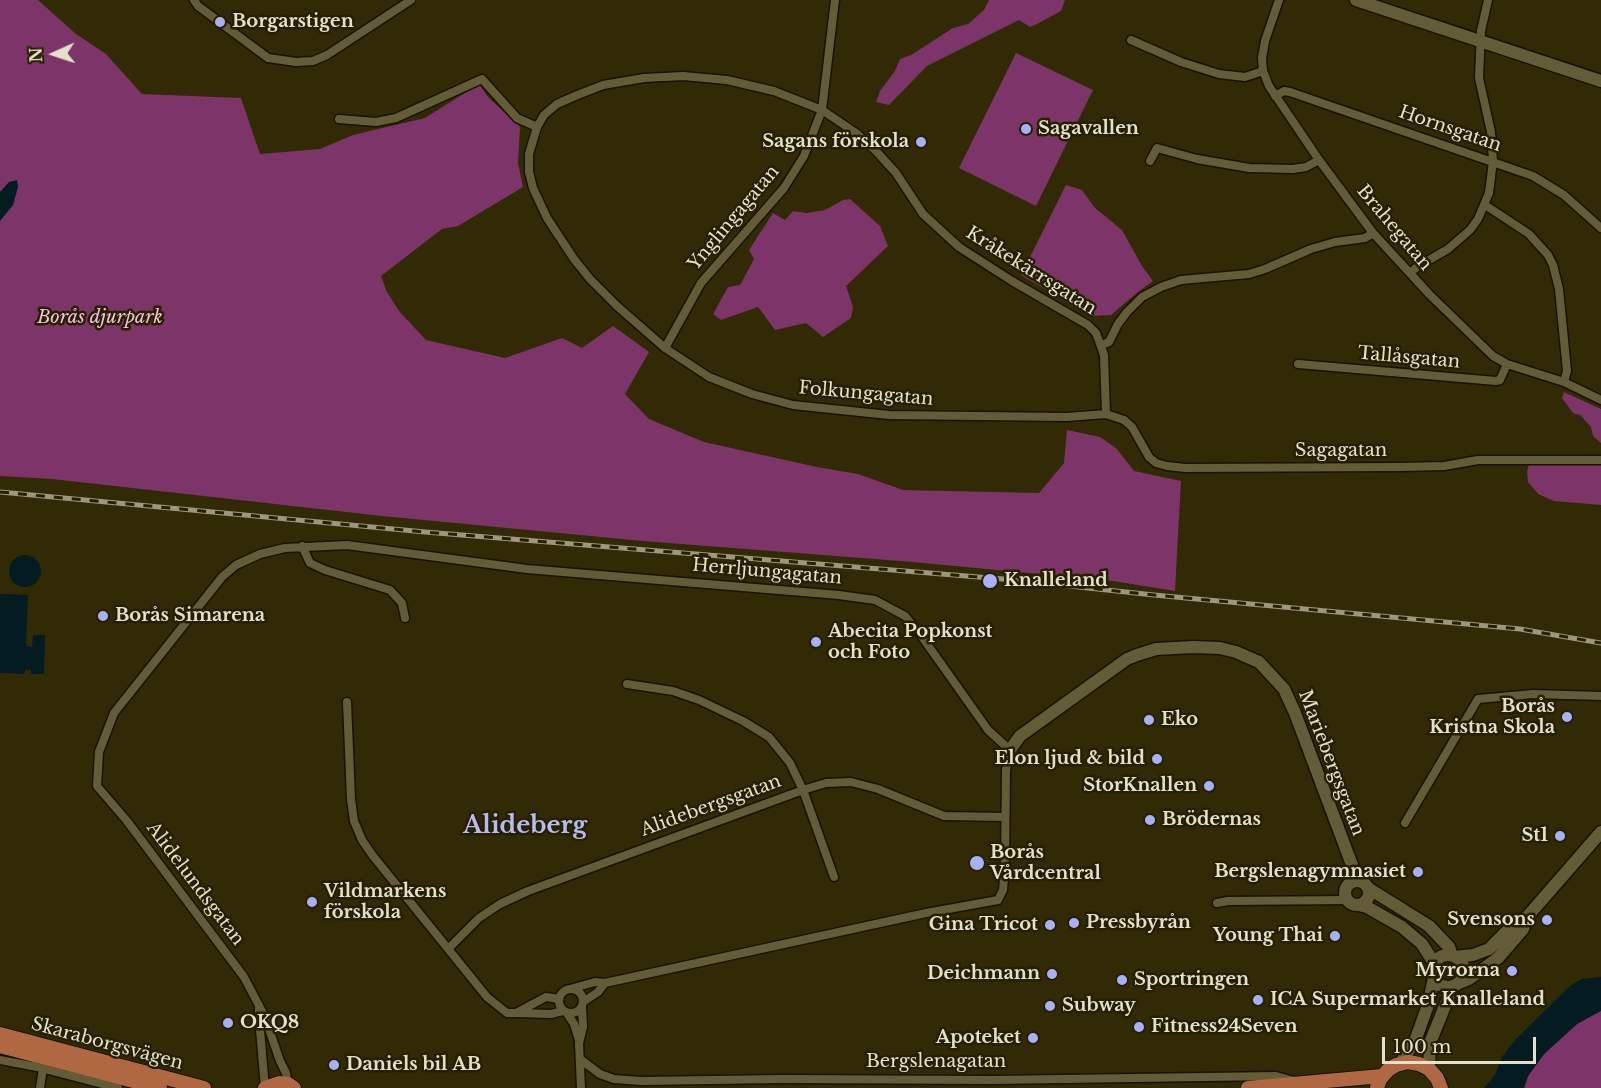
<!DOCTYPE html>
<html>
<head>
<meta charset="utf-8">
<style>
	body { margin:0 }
	#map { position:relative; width:1601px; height:1088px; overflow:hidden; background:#312a04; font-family:"Libre Baskerville",serif }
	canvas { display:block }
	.north { position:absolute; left:24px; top:24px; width:60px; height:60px; -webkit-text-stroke:4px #272000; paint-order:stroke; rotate:267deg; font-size:16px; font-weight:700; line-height:24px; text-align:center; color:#e3e0cb }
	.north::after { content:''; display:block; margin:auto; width:21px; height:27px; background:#e3e0cb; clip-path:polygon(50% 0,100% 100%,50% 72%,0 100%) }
	.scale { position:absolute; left:1382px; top:1037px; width:154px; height:27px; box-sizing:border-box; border:3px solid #e3e0cb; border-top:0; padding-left:8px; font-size:18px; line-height:21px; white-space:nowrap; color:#e3e0cb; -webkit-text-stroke:4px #272000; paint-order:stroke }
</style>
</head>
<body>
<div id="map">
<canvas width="1601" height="1088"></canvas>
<div class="north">N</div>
<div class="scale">100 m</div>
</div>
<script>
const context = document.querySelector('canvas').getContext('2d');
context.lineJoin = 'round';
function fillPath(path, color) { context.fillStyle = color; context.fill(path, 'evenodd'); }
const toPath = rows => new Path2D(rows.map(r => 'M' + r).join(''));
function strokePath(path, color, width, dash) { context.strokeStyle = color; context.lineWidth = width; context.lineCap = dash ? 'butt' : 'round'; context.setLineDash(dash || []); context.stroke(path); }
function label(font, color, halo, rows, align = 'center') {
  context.font = font + ' "Libre Baskerville",serif'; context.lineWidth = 5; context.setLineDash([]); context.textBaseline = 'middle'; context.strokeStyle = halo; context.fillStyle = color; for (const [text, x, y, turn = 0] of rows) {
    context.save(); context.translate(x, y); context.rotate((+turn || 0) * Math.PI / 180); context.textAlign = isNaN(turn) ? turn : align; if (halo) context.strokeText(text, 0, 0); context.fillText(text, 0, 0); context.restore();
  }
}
const green = toPath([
	[0,0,38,0,76,34,106,54,142,94,241,98,260,154,320,149,353,135,425,118,479,84,488,97,520,127,518,163,523,187,458,226,442,229,381,276,387,292,399,311,426,340,505,358,562,338,582,348,613,326,649,352,625,394,649,419,704,442,817,467,858,474,903,490,1039,493,1064,463,1067,430,1100,437,1116,448,1134,471,1181,481,1175,591,1113,581,913,562,643,541,382,516,52,479,0,476],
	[989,0,1065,0,1061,11,1037,24,1030,27,1019,20,927,66,889,105,876,102,880,91,895,71,900,59,911,55,953,28,968,24,984,10],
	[1016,53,1093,90,1036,206,959,168],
	[1066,185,1082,190,1095,208,1122,230,1142,266,1153,281,1138,292,1111,315,1090,316,1021,275],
	[850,199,880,226,888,246,846,286,853,307,851,318,823,337,806,323,775,330,758,307,721,320,713,314,728,287,740,285,754,259,749,250,773,213,785,220,793,211,807,213,825,210,843,200],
	[1564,392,1601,409,1601,443,1593,436,1591,427,1580,415,1573,413,1562,398],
	[1529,464,1601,465,1601,505,1554,501,1538,494,1528,482,1527,472],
	[1599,1011,1601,1011,1601,1088,1524,1088,1528,1076,1544,1054,1577,1024]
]);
const water = toPath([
	[17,180,18,187,13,205,0,221,0,192,9,182],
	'9 571a16 16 0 1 1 32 0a16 16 0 1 1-32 0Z',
	[0,594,28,595,26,646,32,647,33,635,45,635,44,674,31,674,31,670,25,670,24,674,0,673],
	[1601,977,1601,1011,1577,1024,1544,1054,1528,1076,1524,1088,1484,1088,1495,1075,1502,1057,1515,1040,1570,986,1582,979]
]);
const street = toPath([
	[194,0,198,6,268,58,296,62,313,61,327,55,411,0],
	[1279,0,1265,41,1262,58,1263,71,1269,86,1319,160,1373,233,1430,295,1493,356,1507,364,1564,382,1601,400],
	[1131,40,1181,62,1219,74,1245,77,1263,71],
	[1275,96,1284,91,1290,92,1533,176,1564,195,1601,228],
	[339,119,376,122,396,118,482,79,517,118,537,127],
	[1150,161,1157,148,1197,159,1249,168,1293,169,1306,167,1319,160],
	[1485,205,1529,234,1548,255,1553,265,1559,289,1567,371,1564,382],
	[1410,273,1417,267,1448,249,1470,230,1478,219,1489,193,1493,161,1491,132,1479,78,1481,31,1488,0],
	[1102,345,1109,342,1118,324,1127,312,1142,297,1161,287,1181,280,1249,274,1265,269,1311,249,1335,242,1365,238,1373,233],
	[665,348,701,283,784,188,804,156,822,110,835,0],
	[1298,364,1496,381,1500,380,1507,364],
	[1106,414,1104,355,1096,333,1088,325,1012,281,959,247,923,214,896,173,876,151,856,133,822,110,774,91,727,80,683,76,644,78,603,85,575,96,557,104,544,115,537,127,529,154,529,172,533,188,547,218,574,259,590,279,617,306,665,348,709,377,752,394,793,405,889,415,1067,417,1106,414,1124,420,1132,427,1149,457,1156,463,1167,466,1185,468,1400,467,1444,466,1478,460,1601,460],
	[302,546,310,563,325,570,390,590,402,603,405,618],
	[627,684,673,691,699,700,743,721,769,737,790,763,803,790,834,877],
	[347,702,351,799,354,821,362,840,373,856,487,997,507,1013,516,1013,546,997,559,999],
	[1405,823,1478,699,1533,694,1601,696],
	[1217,903,1228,901,1348,900],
	[449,948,479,918,500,904,528,891,803,790,826,783,851,782,878,789,944,816,1004,817],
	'559 1001a12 12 0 1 1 24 0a12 12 0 1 1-24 0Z',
	[583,1002,598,992,605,983],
	[259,1008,259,1018,265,1088],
	[516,1013,551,1014,563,1011],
	[567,1013,574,1024,579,1040],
	[580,1059,600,1074,614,1079,641,1081,782,1079,992,1080,1276,1076,1294,1081],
	[0,1060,37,1067,118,1088],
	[288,1084,286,1073,280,1061,265,1017,244,977,127,821,97,786,99,752,114,713,222,577,236,565,260,554,285,548,347,545,527,569,839,595,875,600,905,616,920,634,988,730,1010,750,1006,770,1005,868,1003,890,998,900,926,913,605,983,595,982,570,989],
	[40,1088,43,1068],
	[581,1088,579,1043,583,1027,582,1007]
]);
const secondary = toPath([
	[1356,0,1601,81],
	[1010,750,1020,736,1127,659,1137,655,1156,649,1193,647,1220,648,1236,652,1259,662,1284,689,1295,713,1358,881],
	'1345 893a12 12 0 1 1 24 0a12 12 0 1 1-24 0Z',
	[1368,888,1429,926,1449,947,1452,956],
	[1358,905,1367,907,1402,927,1422,944,1434,963],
	'1432 971a16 16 0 1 1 32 0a16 16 0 1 1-32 0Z',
	[1455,957,1473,955,1489,949,1507,931,1527,917,1601,832],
	[1459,983,1469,979,1498,958,1523,929,1527,917],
	[1400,1064,1415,1041,1428,1005,1434,978],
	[1429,1069,1430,1043,1453,986]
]);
const primary = toPath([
	[0,1034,204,1088],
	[0,1046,160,1088],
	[265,1088,279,1083,288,1084,294,1088],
	[1248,1088,1382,1076],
	[1377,1088,1380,1079,1388,1070,1396,1065,1408,1062,1419,1064,1429,1069,1437,1078,1441,1088]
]);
const rail = toPath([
	[0,492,425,532,1003,579,1154,595,1520,629,1601,643]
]);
const markers = [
	[220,22,6,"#a8b0fc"],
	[1026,129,6,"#a8b0fc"],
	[921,142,6,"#a8b0fc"],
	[990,581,8,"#a8b0fc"],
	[103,616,6,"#a8b0fc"],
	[816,642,6,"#a8b0fc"],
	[1567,717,6,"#a8b0fc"],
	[1149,720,6,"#a8b0fc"],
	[1157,759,6,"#a8b0fc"],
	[1209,786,6,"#a8b0fc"],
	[1150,820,6,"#a8b0fc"],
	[1560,836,6,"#a8b0fc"],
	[977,863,8,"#a8b0fc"],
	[1418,872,6,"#a8b0fc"],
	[312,902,6,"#a8b0fc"],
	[1547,920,6,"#a8b0fc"],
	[1074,923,6,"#a8b0fc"],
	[1050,925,6,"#a8b0fc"],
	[1335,936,6,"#a8b0fc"],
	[1512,971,6,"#a8b0fc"],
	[1052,974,6,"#a8b0fc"],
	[1122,980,6,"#a8b0fc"],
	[1258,1000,6,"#a8b0fc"],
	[1050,1006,6,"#a8b0fc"],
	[228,1023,6,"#a8b0fc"],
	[1139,1027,6,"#a8b0fc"],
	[1033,1038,6,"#a8b0fc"],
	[334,1065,6,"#a8b0fc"]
];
const poiNames = [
	["Borgarstigen",232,22],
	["Sagavallen",1038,129],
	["Sagans förskola",909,142,"right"],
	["Knalleland",1004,581],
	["Borås Simarena",115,616],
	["Abecita Popkonst",828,632],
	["och Foto",828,653],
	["Borås",1555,707,"right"],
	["Kristna Skola",1555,728,"right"],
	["Eko",1161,720],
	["Elon ljud & bild",1145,759,"right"],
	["StorKnallen",1197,786,"right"],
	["Brödernas",1162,820],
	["St1",1548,836,"right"],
	["Borås",990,853],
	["Vårdcentral",990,874],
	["Bergslenagymnasiet",1406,872,"right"],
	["Vildmarkens",324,892],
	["förskola",324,913],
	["Svensons",1535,920,"right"],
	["Pressbyrån",1086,923],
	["Gina Tricot",1038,925,"right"],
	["Young Thai",1323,936,"right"],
	["Myrorna",1500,971,"right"],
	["Deichmann",1040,974,"right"],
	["Sportringen",1134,980],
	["ICA Supermarket Knalleland",1270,1000],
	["Subway",1062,1006],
	["OKQ8",240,1023],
	["Fitness24Seven",1151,1027],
	["Apoteket",1021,1038,"right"],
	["Daniels bil AB",346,1065]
];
const streetNames = [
	["Hornsgatan",1450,129,19],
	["Ynglingagatan",734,218,-50],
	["Brahegatan",1394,228,50],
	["Kråkekärrsgatan",1031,271,32],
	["Tallåsgatan",1409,358,5],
	["Folkungagatan",866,394,5],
	["Sagagatan",1341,451],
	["Herrljungagatan",767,572,5],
	["Mariebergsgatan",1331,763,69],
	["Alidebergsgatan",711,806,-20],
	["Alidelundsgatan",195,884,53],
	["Skaraborgsvägen",107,1044,15],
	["Bergslenagatan",936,1062]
];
const parkNames = [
	["Borås djurpark",100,318]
];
const districtNames = [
	["Alideberg",525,826]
];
fillPath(green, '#7c3469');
fillPath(water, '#041b22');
strokePath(street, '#181300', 11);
strokePath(secondary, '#181300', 15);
strokePath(primary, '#181300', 16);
strokePath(street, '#635c37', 8);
strokePath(secondary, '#635c37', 12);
strokePath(primary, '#af6842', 14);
strokePath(rail, '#9d987d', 5);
strokePath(rail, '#272000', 3, [9]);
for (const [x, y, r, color] of markers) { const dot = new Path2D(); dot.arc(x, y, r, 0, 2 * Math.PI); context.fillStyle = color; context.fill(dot); strokePath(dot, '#272000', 2); }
label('bold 18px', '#e3e0cb', '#272000', poiNames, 'left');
label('18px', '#e3e0cb', '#272000', streetNames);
label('italic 18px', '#f4bfe2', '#272000', parkNames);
label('bold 24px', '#b5bcf4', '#272000', districtNames);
</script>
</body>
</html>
